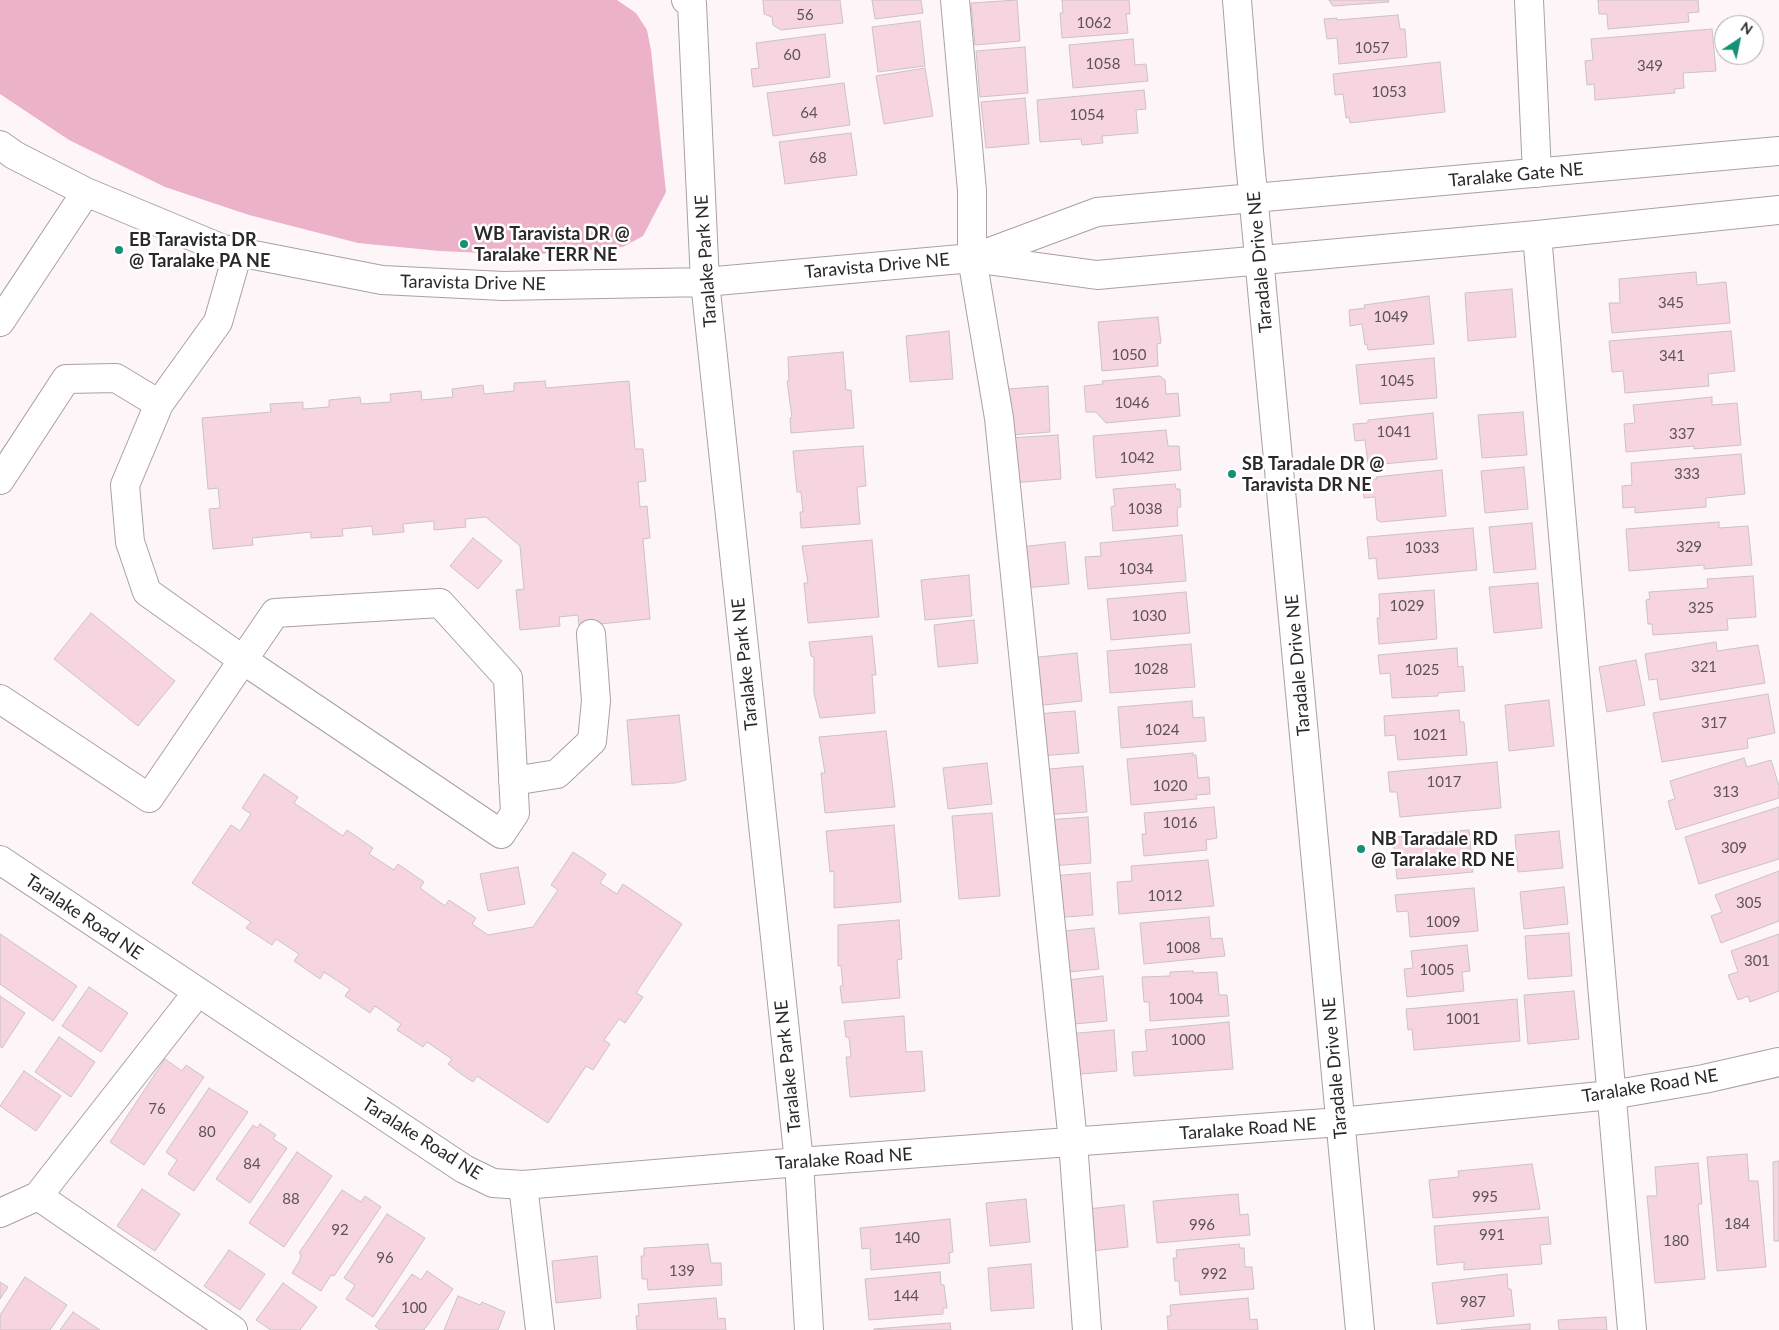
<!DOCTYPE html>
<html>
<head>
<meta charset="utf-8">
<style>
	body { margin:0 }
	#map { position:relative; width:1779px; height:1330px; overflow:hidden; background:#fef5f8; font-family:Lato,sans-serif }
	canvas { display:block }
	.north { position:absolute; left:1714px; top:15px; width:50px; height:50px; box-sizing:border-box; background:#fff; border:1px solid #aaa9a9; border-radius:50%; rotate:34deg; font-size:14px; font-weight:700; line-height:20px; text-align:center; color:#2b2829 }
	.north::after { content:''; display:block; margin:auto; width:18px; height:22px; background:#149076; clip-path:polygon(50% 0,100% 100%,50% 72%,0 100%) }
</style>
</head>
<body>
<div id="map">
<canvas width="1779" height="1330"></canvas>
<div class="north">N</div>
</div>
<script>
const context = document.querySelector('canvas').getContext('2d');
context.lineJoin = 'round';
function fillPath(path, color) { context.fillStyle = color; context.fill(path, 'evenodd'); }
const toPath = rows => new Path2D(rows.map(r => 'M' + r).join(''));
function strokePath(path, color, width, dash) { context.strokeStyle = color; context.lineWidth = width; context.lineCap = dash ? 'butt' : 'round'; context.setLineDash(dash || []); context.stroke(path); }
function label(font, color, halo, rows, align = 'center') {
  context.font = font + ' Lato,sans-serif'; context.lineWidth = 5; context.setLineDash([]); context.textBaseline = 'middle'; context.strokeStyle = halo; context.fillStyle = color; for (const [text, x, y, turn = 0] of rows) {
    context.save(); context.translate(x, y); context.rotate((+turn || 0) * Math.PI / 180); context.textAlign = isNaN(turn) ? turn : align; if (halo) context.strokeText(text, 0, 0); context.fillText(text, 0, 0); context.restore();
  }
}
const green = toPath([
	[0,0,617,0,636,13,647,30,651,50,666,192,643,236,623,247,529,255,440,251,358,243,249,215,165,187,69,140,0,94]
]);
const building = toPath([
	[763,0,840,0,843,23,781,30,773,25,772,17,764,14,763,0],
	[872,0,921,0,923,13,875,19,872,0],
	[1017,0,1020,41,975,45,971,3,1017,0],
	[1062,0,1129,0,1130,14,1126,14,1128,33,1062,38,1060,13,1063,13,1062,0],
	[1329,0,1388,0,1389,2,1333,6,1329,0],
	[1598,0,1698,0,1699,12,1688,13,1689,22,1608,29,1607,14,1599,14,1598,0],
	[1398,15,1400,29,1405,29,1407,57,1339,64,1337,38,1327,39,1324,19,1337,18,1337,20,1398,15],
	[920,21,925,66,878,72,872,27,920,21],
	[1712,29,1716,71,1683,73,1684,88,1674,89,1675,93,1595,100,1594,84,1587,85,1585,61,1593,60,1591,39,1712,29],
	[825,34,830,77,753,87,751,69,759,68,756,43,825,34],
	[1133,39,1135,65,1146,64,1148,81,1073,88,1069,45,1133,39],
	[1025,47,1028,93,980,97,976,51,1025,47],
	[1440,62,1445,112,1350,123,1349,117,1346,118,1343,94,1335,95,1333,74,1440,62],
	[925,68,933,116,884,124,876,76,925,68],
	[844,83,850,125,773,136,767,93,844,83],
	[1144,90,1146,109,1136,110,1138,133,1102,136,1103,143,1082,145,1081,139,1040,142,1037,100,1144,90],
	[1025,98,1029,144,986,148,981,102,1025,98],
	[851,133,857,175,785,184,779,142,851,133],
	[1696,272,1697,285,1726,282,1730,323,1612,333,1609,303,1620,303,1619,279,1696,272],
	[1512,289,1516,337,1468,341,1465,293,1512,289],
	[1429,296,1434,344,1368,350,1367,344,1365,345,1362,324,1350,326,1349,310,1365,308,1364,305,1429,296],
	[1158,317,1161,343,1157,344,1158,366,1102,371,1098,322,1158,317],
	[949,331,953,379,910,382,906,336,949,331],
	[1731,331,1735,371,1708,374,1709,386,1625,393,1623,371,1612,372,1609,341,1731,331],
	[843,352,846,390,851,390,854,428,791,433,790,418,792,417,787,381,789,381,788,357,843,352],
	[1434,358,1437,398,1360,404,1356,365,1434,358],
	[1160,376,1165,380,1166,394,1178,393,1180,416,1106,423,1096,412,1086,412,1084,386,1103,384,1102,381,1160,376],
	[545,381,546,388,629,381,635,449,643,449,646,481,638,482,640,507,647,506,650,538,643,539,650,619,579,626,578,615,559,617,560,626,520,630,516,590,524,589,520,546,486,517,465,519,466,527,434,530,434,521,403,524,404,532,373,535,372,526,342,529,343,536,311,538,311,532,252,538,253,545,213,549,209,509,220,508,218,488,208,489,202,418,271,412,270,404,303,402,303,409,329,407,329,400,360,397,361,404,391,402,390,394,421,391,422,400,453,397,452,389,483,385,484,394,514,391,514,383,545,381],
	[1048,386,1050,432,1010,435,1007,389,1048,386],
	[1712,397,1712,405,1737,403,1741,445,1694,449,1694,446,1626,452,1624,424,1635,423,1633,405,1712,397],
	[1523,412,1527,455,1482,458,1478,415,1523,412],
	[1433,413,1437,459,1372,465,1368,464,1365,440,1355,441,1353,424,1368,423,1368,420,1433,413],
	[1166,430,1168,446,1179,446,1181,470,1096,478,1093,436,1166,430],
	[1058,435,1061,479,1012,483,1009,438,1058,435],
	[863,446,866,486,857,487,860,524,801,528,800,512,803,512,801,492,797,492,793,451,863,446],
	[1741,454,1745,494,1706,498,1706,507,1635,513,1635,507,1623,508,1622,486,1632,485,1631,463,1741,454],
	[1524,467,1528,509,1485,513,1481,471,1524,467],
	[1442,470,1446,516,1381,522,1377,520,1375,497,1364,498,1362,481,1377,479,1376,477,1442,470],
	[1175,484,1176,489,1180,489,1181,507,1178,507,1177,512,1178,526,1113,531,1111,507,1115,506,1113,489,1175,484],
	[1719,522,1719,528,1748,526,1752,565,1704,569,1704,565,1629,571,1626,529,1719,522],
	[1532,523,1536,569,1494,573,1489,527,1532,523],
	[1473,528,1477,570,1378,579,1376,558,1369,559,1367,537,1473,528],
	[1182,535,1186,581,1088,589,1085,557,1101,556,1100,543,1182,535],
	[473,538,502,561,478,589,450,566,473,538],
	[872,540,879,617,808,623,804,583,808,583,802,546,872,540],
	[1065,542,1069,584,1024,588,1020,547,1065,542],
	[969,575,972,616,925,620,921,580,969,575],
	[1753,576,1756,617,1727,619,1728,630,1653,635,1652,624,1648,624,1646,600,1650,599,1649,592,1708,588,1707,579,1753,576],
	[1538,583,1542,628,1494,633,1489,587,1538,583],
	[1434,590,1437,639,1379,644,1377,618,1380,618,1379,594,1434,590],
	[1186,592,1190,633,1111,640,1107,599,1186,592],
	[91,613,175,681,138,726,54,659,91,613],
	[974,620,978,663,938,667,934,625,974,620],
	[872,636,876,675,872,675,875,713,820,718,814,693,814,657,811,656,809,642,872,636],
	[1716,642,1717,651,1758,645,1765,683,1660,700,1657,679,1649,680,1645,654,1716,642],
	[1191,644,1195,687,1110,693,1107,651,1191,644],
	[1457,648,1458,667,1463,666,1465,691,1438,693,1438,696,1392,698,1390,673,1380,674,1378,655,1457,648],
	[1077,653,1082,701,1034,706,1029,658,1077,653],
	[1636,660,1645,705,1607,712,1599,667,1636,660],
	[1768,694,1775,733,1747,739,1748,748,1662,762,1653,713,1768,694],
	[1549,700,1554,746,1509,751,1505,705,1549,700],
	[1192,701,1193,718,1204,717,1206,741,1121,748,1118,707,1192,701],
	[1459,710,1460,722,1464,722,1467,755,1398,760,1395,735,1385,736,1384,716,1459,710],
	[1075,711,1079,753,1039,756,1035,714,1075,711],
	[679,715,686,780,675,783,632,785,627,720,679,715],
	[886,731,895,807,825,813,821,773,825,773,819,737,886,731],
	[1193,753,1192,755,1196,755,1198,778,1209,777,1210,794,1196,795,1197,799,1131,805,1127,759,1193,753],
	[1744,758,1747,767,1771,760,1779,786,1779,798,1676,830,1668,801,1675,799,1670,781,1744,758],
	[1497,762,1501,808,1400,817,1397,792,1390,792,1388,772,1497,762],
	[987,763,992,804,948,809,943,768,987,763],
	[1083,766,1087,812,1043,815,1039,770,1083,766],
	[264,774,298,797,294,803,343,836,347,830,373,848,369,854,394,870,398,864,424,882,420,888,445,906,449,900,476,918,472,924,488,935,533,927,558,890,551,885,573,852,606,874,600,883,617,894,623,884,682,924,636,993,643,997,625,1023,619,1019,604,1040,610,1044,593,1070,586,1066,548,1123,477,1076,473,1082,461,1074,448,1064,452,1059,427,1042,423,1047,397,1030,401,1024,375,1006,370,1013,345,996,350,989,324,972,320,979,294,961,299,954,276,939,272,945,246,928,251,922,192,883,231,825,240,831,251,814,242,808,264,774],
	[1214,807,1217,838,1206,840,1207,850,1144,856,1142,834,1146,834,1144,813,1214,807],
	[1779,807,1779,859,1699,884,1685,837,1779,807],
	[992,813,1000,896,959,899,952,816,992,813],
	[1088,817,1091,863,1050,866,1046,820,1088,817],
	[894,825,901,902,834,908,834,871,830,872,826,831,894,825],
	[1469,830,1473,872,1397,879,1393,837,1469,830],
	[1559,831,1563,868,1518,872,1515,835,1559,831],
	[1208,860,1214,906,1119,914,1117,882,1132,881,1131,866,1208,860],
	[518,867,525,904,488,911,480,874,518,867],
	[1779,871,1779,921,1721,943,1711,916,1722,912,1715,895,1779,871],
	[1090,873,1093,915,1053,918,1050,876,1090,873],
	[1564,887,1568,924,1524,929,1520,892,1564,887],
	[1474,888,1478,931,1410,937,1408,911,1397,912,1395,895,1474,888],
	[1209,917,1211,939,1222,938,1225,956,1144,964,1140,923,1209,917],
	[899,920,902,959,897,960,900,998,842,1003,840,986,843,986,841,965,838,966,838,925,899,920],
	[1094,928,1099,969,1059,973,1054,932,1094,928],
	[1569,933,1572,976,1528,979,1525,936,1569,933],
	[0,934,77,986,53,1021,0,984,0,934],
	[1779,934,1779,991,1750,1002,1748,996,1738,1000,1728,975,1738,972,1731,951,1779,934],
	[1467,945,1470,971,1462,972,1464,991,1407,997,1404,969,1413,968,1411,951,1467,945],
	[1193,971,1193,973,1217,972,1219,995,1227,995,1229,1016,1150,1021,1149,1002,1144,1002,1142,977,1170,976,1170,972,1193,971],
	[1103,976,1107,1021,1063,1025,1058,981,1103,976],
	[89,987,128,1013,101,1052,62,1026,89,987],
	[1574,991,1579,1039,1528,1044,1524,995,1574,991],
	[0,996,25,1013,2,1048,0,1046,0,996],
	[1517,999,1520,1041,1414,1050,1412,1029,1408,1030,1406,1009,1517,999],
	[904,1016,906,1052,922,1051,925,1091,850,1097,846,1057,851,1057,849,1037,846,1037,844,1021,904,1016],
	[1229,1022,1233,1069,1134,1076,1132,1052,1147,1051,1145,1030,1229,1022],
	[1114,1030,1117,1071,1070,1075,1067,1034,1114,1030],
	[59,1037,95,1062,71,1097,35,1072,59,1037],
	[165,1059,182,1071,186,1065,204,1077,144,1165,110,1142,165,1059],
	[24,1071,61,1096,36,1131,0,1106,24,1071],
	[209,1088,248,1112,194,1191,168,1174,177,1160,166,1152,209,1088],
	[260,1124,276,1135,273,1139,287,1148,250,1203,216,1179,253,1125,257,1128,260,1124],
	[297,1152,332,1176,284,1247,249,1223,297,1152],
	[1747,1154,1749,1181,1758,1181,1766,1267,1717,1271,1707,1157,1747,1154],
	[1779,1161,1779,1241,1774,1241,1773,1162,1779,1161],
	[1698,1163,1702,1204,1698,1204,1705,1279,1655,1283,1647,1196,1657,1196,1655,1167,1698,1163],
	[1532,1164,1540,1209,1433,1218,1429,1180,1459,1177,1458,1171,1532,1164],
	[142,1189,180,1214,155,1251,117,1226,142,1189],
	[342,1190,361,1202,365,1196,381,1207,334,1276,331,1275,321,1291,292,1273,300,1260,301,1254,299,1253,342,1190],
	[1238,1194,1240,1215,1248,1214,1250,1235,1157,1243,1153,1201,1238,1194],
	[1026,1199,1030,1242,990,1246,986,1203,1026,1199],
	[1124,1205,1128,1247,1083,1252,1079,1210,1124,1205],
	[387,1214,425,1238,373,1317,346,1299,355,1285,344,1278,387,1214],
	[1548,1217,1551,1244,1540,1245,1542,1264,1464,1270,1464,1262,1437,1265,1434,1226,1548,1217],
	[950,1219,953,1252,949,1253,950,1263,871,1270,870,1248,862,1249,860,1228,950,1219],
	[708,1244,711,1263,721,1263,722,1285,648,1290,647,1279,642,1279,641,1256,644,1256,644,1248,708,1244],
	[1239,1244,1240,1248,1244,1248,1245,1267,1252,1267,1254,1289,1180,1295,1179,1281,1175,1281,1173,1258,1177,1258,1176,1250,1239,1244],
	[229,1250,265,1274,240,1310,204,1286,229,1250],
	[597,1256,601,1298,556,1303,552,1261,597,1256],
	[1031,1264,1034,1308,991,1311,988,1268,1031,1264],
	[427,1271,453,1289,424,1330,380,1330,375,1326,412,1274,421,1280,427,1271],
	[940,1272,941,1285,944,1285,947,1308,943,1308,943,1314,869,1320,865,1279,940,1272],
	[1507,1274,1508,1289,1511,1289,1514,1316,1437,1324,1432,1283,1507,1274],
	[25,1277,67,1305,50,1330,0,1330,0,1315,25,1277],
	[0,1282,8,1287,0,1299,0,1282],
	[283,1283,317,1307,300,1330,271,1330,256,1320,283,1283],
	[458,1296,480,1305,482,1302,505,1312,498,1330,444,1330,458,1296],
	[716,1298,718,1319,725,1318,726,1330,637,1330,636,1316,639,1316,638,1304,716,1298],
	[1248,1298,1250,1320,1257,1319,1258,1330,1168,1330,1167,1316,1171,1316,1170,1305,1248,1298],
	[73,1312,100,1330,60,1330,73,1312],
	[1606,1317,1607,1330,1559,1330,1558,1320,1606,1317],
	[950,1323,951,1330,874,1330,874,1329,950,1323],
	[1530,1324,1530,1330,1461,1330,1530,1324]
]);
const minor = toPath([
	[686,0,692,4,705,282,799,1162,809,1330],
	[955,0,972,191,972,258,999,418,1073,1142,1087,1330],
	[1237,0,1249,151,1360,1330],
	[1529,0,1537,173],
	[0,145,14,155,86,192,223,249,382,280,503,286,705,282,972,258,1097,275,1537,235,1779,210],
	[1537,235,1632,1330],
	[976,257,1097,212,1779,151],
	[0,322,86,192],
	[0,480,66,379,116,378,159,404],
	[0,699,149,798,243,660,501,834,515,813,508,678,440,603,275,613,243,660,147,592,130,542,125,485,159,404,218,322,238,252],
	[513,781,557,774,592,741,596,701,591,634],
	[0,860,464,1169,493,1183,523,1185,799,1162,1340,1122,1611,1095,1704,1079,1779,1062],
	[523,1185,540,1330],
	[38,1196,233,1330],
	[0,1213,38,1196,197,993]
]);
const markers = [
	[464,244,5,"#149076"],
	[119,250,5,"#149076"],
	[1232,474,5,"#149076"],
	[1361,849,5,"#149076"]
];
const numberNames = [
	["56",805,15],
	["1062",1094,23],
	["1057",1372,48],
	["60",792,55],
	["1058",1103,64],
	["349",1650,66],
	["1053",1389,92],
	["64",809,113],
	["1054",1087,115],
	["68",818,158],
	["345",1671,303],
	["1049",1391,317],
	["1050",1129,355],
	["341",1672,356],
	["1045",1397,381],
	["1046",1132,403],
	["1041",1394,432],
	["337",1682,434],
	["1042",1137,458],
	["333",1687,474],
	["1038",1145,509],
	["329",1689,547],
	["1033",1422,548],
	["1034",1136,569],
	["1029",1407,606],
	["325",1701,608],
	["1030",1149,616],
	["321",1704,667],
	["1028",1151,669],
	["1025",1422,670],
	["317",1714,723],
	["1024",1162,730],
	["1021",1430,735],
	["1017",1444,782],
	["1020",1170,786],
	["313",1726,792],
	["1016",1180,823],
	["309",1734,848],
	["1012",1165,896],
	["305",1749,903],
	["1009",1443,922],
	["1008",1183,948],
	["301",1757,961],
	["1005",1437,970],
	["1004",1186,999],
	["1001",1463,1019],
	["1000",1188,1040],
	["76",157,1109],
	["80",207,1132],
	["84",252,1164],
	["995",1485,1197],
	["88",291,1199],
	["184",1737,1224],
	["996",1202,1225],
	["92",340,1230],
	["991",1492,1235],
	["140",907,1238],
	["180",1676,1241],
	["96",385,1258],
	["139",682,1271],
	["992",1214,1274],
	["144",906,1296],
	["987",1473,1302],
	["100",414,1308]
];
const streetNames = [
	["Taralake Gate NE",1516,175,-5],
	["Taralake Park NE",706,261,-94],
	["Taradale Drive NE",1260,262,-95],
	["Taravista Drive NE",877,266,-5],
	["Taravista Drive NE",473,283,1],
	["Taralake Park NE",745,664,-96],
	["Taradale Drive NE",1298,665,-95],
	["Taralake Road NE",84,917,34],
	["Taralake Park NE",788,1066,-96],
	["Taradale Drive NE",1335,1068,-95],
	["Taralake Road NE",1650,1086,-9],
	["Taralake Road NE",1248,1129,-4],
	["Taralake Road NE",422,1139,32],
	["Taralake Road NE",844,1159,-4]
];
const poiNames = [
	["WB Taravista DR @",474,234],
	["Taralake TERR NE",474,255],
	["EB Taravista DR",129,240],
	["@ Taralake PA NE",129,261],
	["SB Taradale DR @",1242,464],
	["Taravista DR NE",1242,485],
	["NB Taradale RD",1371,839],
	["@ Taralake RD NE",1371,860]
];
fillPath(green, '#ecb2c9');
fillPath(building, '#f6d5e1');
strokePath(building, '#cbc2c5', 1);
strokePath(minor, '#aaa0a4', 30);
strokePath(minor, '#fff', 28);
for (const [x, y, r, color] of markers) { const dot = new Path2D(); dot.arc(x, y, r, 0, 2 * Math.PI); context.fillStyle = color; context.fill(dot); strokePath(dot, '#fff', 2); }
label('15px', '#5e5357', null, numberNames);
label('18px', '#2b2829', '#fff', streetNames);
label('bold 18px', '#2b2829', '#fff', poiNames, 'left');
</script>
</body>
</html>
